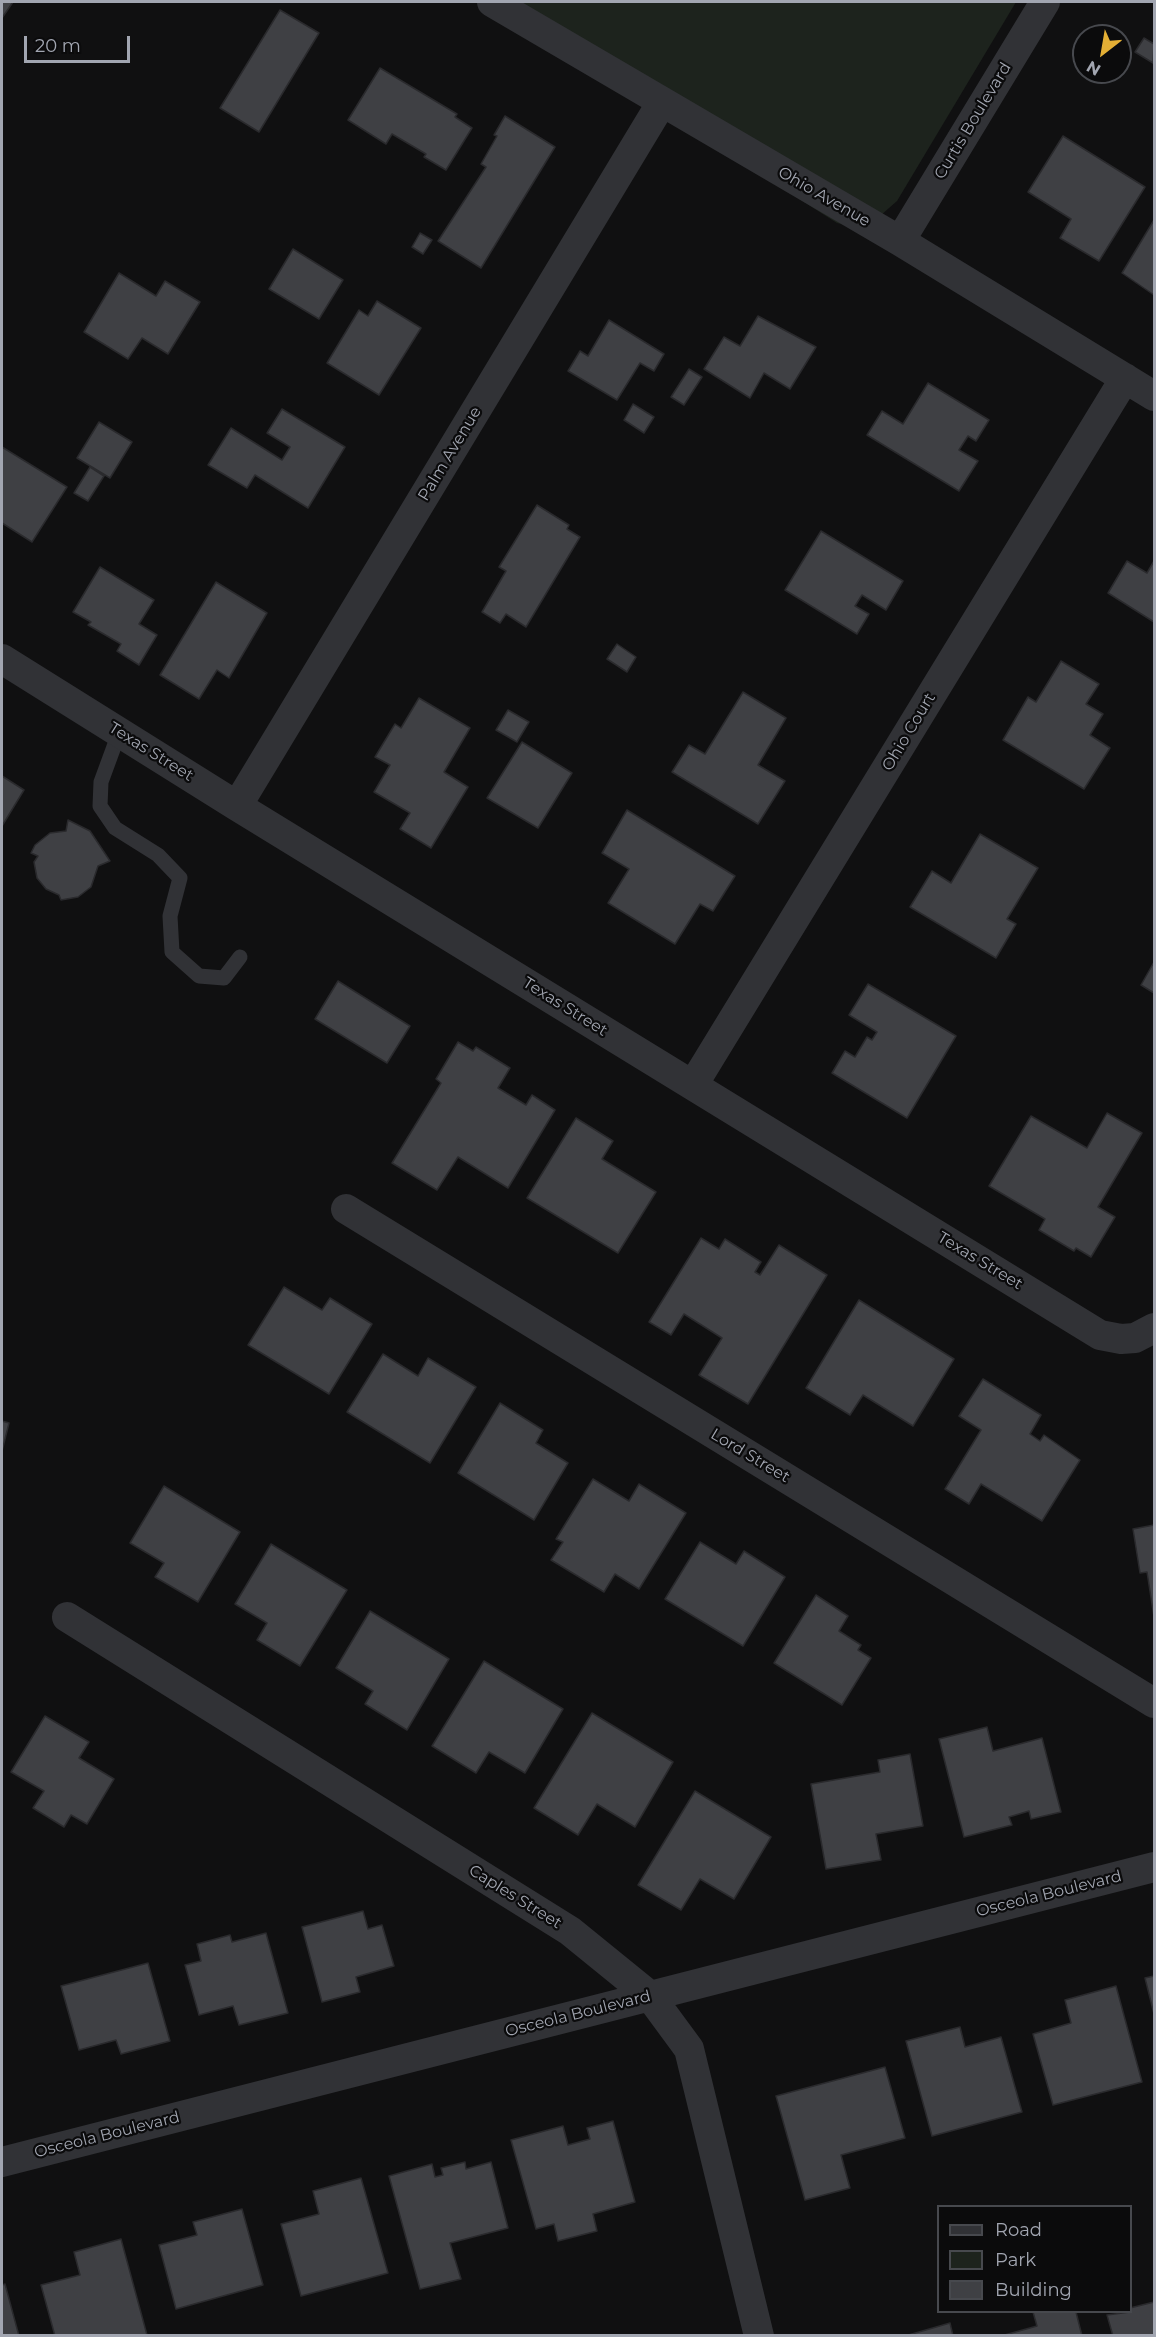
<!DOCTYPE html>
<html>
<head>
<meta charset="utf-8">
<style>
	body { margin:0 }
	#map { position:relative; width:1156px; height:2337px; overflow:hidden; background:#101011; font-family:Montserrat,sans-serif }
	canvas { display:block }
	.frame { position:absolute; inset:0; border:3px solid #a2a6b1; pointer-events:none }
	.legend { position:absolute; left:937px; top:2205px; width:195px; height:108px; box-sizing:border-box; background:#0b0b0c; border:2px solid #47494e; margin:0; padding:8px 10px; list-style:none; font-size:18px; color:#a2a6b1 }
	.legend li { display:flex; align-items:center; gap:12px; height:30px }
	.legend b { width:30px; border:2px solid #47494e }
	.north { position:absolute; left:1072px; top:24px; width:60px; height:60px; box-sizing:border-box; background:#0b0b0c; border:2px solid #47494e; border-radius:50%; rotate:211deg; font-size:16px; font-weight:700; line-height:24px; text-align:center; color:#a2a6b1 }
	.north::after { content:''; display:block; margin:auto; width:21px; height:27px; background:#e4af35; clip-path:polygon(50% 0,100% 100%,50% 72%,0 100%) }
	.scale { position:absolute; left:24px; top:36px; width:106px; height:27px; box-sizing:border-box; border:3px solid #a2a6b1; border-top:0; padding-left:8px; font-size:18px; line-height:21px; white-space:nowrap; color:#a2a6b1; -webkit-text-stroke:4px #0b0b0c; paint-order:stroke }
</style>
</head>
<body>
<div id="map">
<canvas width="1156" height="2337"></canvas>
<div class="frame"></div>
<ul class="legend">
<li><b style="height:8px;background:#313236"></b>Road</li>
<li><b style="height:16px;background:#1d231d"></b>Park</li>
<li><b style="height:16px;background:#3f4044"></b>Building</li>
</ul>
<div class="north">N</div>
<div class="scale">20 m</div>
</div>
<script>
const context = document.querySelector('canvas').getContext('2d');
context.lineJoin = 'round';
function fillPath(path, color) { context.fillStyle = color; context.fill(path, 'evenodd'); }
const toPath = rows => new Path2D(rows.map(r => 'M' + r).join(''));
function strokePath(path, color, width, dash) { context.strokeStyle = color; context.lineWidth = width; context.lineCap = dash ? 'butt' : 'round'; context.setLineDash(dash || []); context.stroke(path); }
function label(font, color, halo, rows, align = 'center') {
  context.font = font + ' Montserrat,sans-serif'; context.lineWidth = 4.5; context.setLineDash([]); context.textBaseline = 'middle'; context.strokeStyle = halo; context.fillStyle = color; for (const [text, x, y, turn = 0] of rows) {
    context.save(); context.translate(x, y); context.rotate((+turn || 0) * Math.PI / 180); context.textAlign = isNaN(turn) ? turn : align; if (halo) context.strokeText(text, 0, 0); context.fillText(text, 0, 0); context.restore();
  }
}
const green = toPath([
	[489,2,1016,2,897,201,864,230,837,223]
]);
const building = toPath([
	[2,2,13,2,2,18,2,2],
	[280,10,319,33,259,132,220,108,280,10],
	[1144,38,1154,44,1153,63,1135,52,1144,38],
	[380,68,457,114,455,117,472,128,446,170,424,157,426,154,392,134,386,144,348,120,380,68],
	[505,116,555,147,481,268,438,241,486,167,481,164,497,136,494,135,505,116],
	[1063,136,1145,187,1099,261,1060,238,1071,219,1028,192,1063,136],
	[1154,220,1154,295,1122,273,1154,220],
	[420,233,432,240,423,254,412,247,420,233],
	[293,249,343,280,319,319,269,289,293,249],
	[119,273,156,296,165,281,200,302,168,354,142,338,128,359,84,332,119,273],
	[377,301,421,328,379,395,327,363,359,310,368,316,377,301],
	[758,316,816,347,790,389,764,373,750,398,704,369,724,337,740,346,758,316],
	[609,320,664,354,654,371,640,363,617,400,568,371,580,351,588,356,609,320],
	[689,369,702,377,684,405,671,397,689,369],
	[928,383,989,420,976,441,968,436,959,450,978,461,959,491,867,435,882,411,903,424,928,383],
	[633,404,654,417,644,433,624,420,633,404],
	[282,409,345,447,308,508,255,475,247,488,208,465,231,428,282,460,290,447,267,433,282,409],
	[99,422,132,442,110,478,77,458,99,422],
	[2,447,67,487,32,542,2,523,2,447],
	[90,467,104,476,88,501,74,493,90,467],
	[537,505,569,525,567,529,580,537,526,627,506,614,500,623,482,612,506,571,499,567,537,505],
	[821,531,903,581,886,610,862,595,855,606,869,614,857,634,785,590,821,531],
	[1127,561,1147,573,1154,561,1154,622,1108,593,1127,561],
	[100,567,154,600,139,624,157,635,139,665,117,651,121,644,88,625,91,622,73,612,100,567],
	[216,582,267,613,229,678,217,670,199,699,160,675,216,582],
	[617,644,636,657,627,672,607,659,617,644],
	[1061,661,1099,684,1086,704,1103,714,1090,735,1110,748,1084,789,1003,740,1028,697,1036,702,1061,661],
	[743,692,786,718,758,765,785,781,758,824,672,772,689,745,705,754,743,692],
	[419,698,470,728,444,772,468,787,431,848,400,829,410,813,374,792,390,765,375,757,395,724,401,728,419,698],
	[508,710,529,722,517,742,496,730,508,710],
	[522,742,572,773,538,828,487,798,522,742],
	[2,776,24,790,2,826,2,776],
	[627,810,735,876,713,911,700,904,675,944,608,903,629,869,602,853,627,810],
	[68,820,90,831,110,861,98,866,91,887,78,897,61,900,59,895,46,889,37,878,34,862,38,856,31,853,35,845,50,833,66,831,68,820],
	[980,834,1038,868,1007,919,1016,924,996,958,910,907,932,871,951,883,980,834],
	[1154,962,1154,993,1141,985,1154,962],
	[338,981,410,1026,387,1063,315,1019,338,981],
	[868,984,956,1036,907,1118,832,1073,845,1051,855,1057,867,1037,872,1040,877,1032,849,1015,868,984],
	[458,1042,473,1051,476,1047,510,1068,498,1088,526,1105,532,1095,555,1110,508,1188,458,1157,437,1190,392,1163,441,1083,436,1079,458,1042],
	[1107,1113,1142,1133,1098,1207,1115,1217,1091,1257,1076,1248,1074,1251,1039,1230,1045,1219,989,1186,1031,1116,1087,1148,1107,1113],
	[576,1118,613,1141,602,1159,656,1192,618,1253,527,1198,576,1118],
	[701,1238,719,1249,725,1239,761,1262,755,1272,760,1275,779,1245,827,1275,748,1404,699,1375,722,1338,684,1314,671,1335,649,1322,701,1238],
	[284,1287,322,1310,330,1298,372,1324,329,1394,248,1345,284,1287],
	[859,1300,954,1359,913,1426,863,1395,850,1415,806,1388,859,1300],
	[383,1354,418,1376,428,1358,476,1387,430,1463,347,1412,383,1354],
	[983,1379,1041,1415,1030,1434,1040,1441,1044,1435,1080,1460,1042,1521,981,1484,969,1504,945,1489,981,1430,959,1416,983,1379],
	[500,1403,543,1430,536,1443,568,1463,534,1520,458,1473,500,1403],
	[2,1421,9,1423,2,1451,2,1421],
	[593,1479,629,1501,639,1484,686,1513,639,1589,615,1574,604,1592,551,1560,563,1542,556,1539,593,1479],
	[164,1486,240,1532,198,1602,155,1577,164,1563,130,1543,164,1486],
	[1154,1525,1154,1617,1147,1572,1140,1573,1133,1529,1154,1525],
	[700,1542,736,1564,744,1551,785,1577,743,1646,665,1599,700,1542],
	[271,1544,347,1590,300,1666,257,1640,267,1623,235,1604,271,1544],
	[816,1595,848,1616,839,1631,861,1645,858,1650,871,1658,842,1705,774,1663,816,1595],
	[370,1611,449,1659,407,1730,365,1704,373,1691,336,1668,370,1611],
	[484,1661,563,1709,525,1773,489,1752,476,1773,432,1746,484,1661],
	[592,1713,673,1762,635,1827,597,1804,578,1835,534,1808,592,1713],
	[45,1716,89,1742,79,1758,114,1779,87,1824,71,1815,64,1827,33,1808,44,1791,11,1772,45,1716],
	[987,1727,993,1751,1042,1738,1061,1812,1031,1819,1029,1811,1009,1817,1012,1825,964,1837,939,1739,987,1727],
	[910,1754,923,1826,876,1834,881,1860,826,1869,811,1784,880,1772,878,1760,910,1754],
	[695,1791,771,1837,734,1899,700,1879,681,1910,638,1885,695,1791],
	[363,1911,368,1929,382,1925,394,1966,356,1977,360,1992,322,2002,302,1927,363,1911],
	[266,1933,288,2013,239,2025,233,2006,199,2015,185,1965,201,1961,197,1944,230,1935,232,1942,266,1933],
	[148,1963,170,2041,121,2054,116,2040,79,2050,61,1986,148,1963],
	[1154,1976,1154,2014,1145,1978,1154,1976],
	[1116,1986,1142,2082,1053,2105,1033,2034,1071,2023,1065,2000,1116,1986],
	[960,2027,965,2047,1001,2037,1022,2112,932,2136,906,2041,960,2027],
	[885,2067,905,2138,841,2155,850,2188,805,2200,776,2096,885,2067],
	[613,2121,635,2202,593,2214,597,2231,558,2241,554,2224,536,2229,511,2140,563,2126,568,2145,590,2139,587,2128,613,2121],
	[465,2162,466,2169,491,2162,508,2228,450,2243,461,2279,420,2289,389,2176,432,2164,435,2177,443,2175,441,2168,465,2162],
	[361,2178,388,2273,301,2296,281,2224,319,2214,313,2191,361,2178],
	[242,2209,263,2285,176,2309,159,2245,197,2235,193,2222,242,2209],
	[121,2239,147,2335,55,2336,41,2285,80,2275,74,2252,121,2239],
	[5,2284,19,2336,2,2336,2,2285,5,2284],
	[1154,2302,1154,2336,1113,2336,1107,2315,1130,2312,1130,2308,1154,2302],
	[1033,2312,1076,2312,1082,2336,1001,2336,1037,2326,1033,2312],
	[950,2323,953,2336,905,2336,950,2323]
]);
const service = toPath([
	[119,733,101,782,100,806,115,828,158,855,180,878,170,916,172,952,199,976,224,978,240,957]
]);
const minor = toPath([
	[492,2,900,241,1154,396],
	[900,241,1045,2],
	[2,659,237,806,1100,1335,1121,1339,1135,1338,1154,1328],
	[237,806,662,102],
	[693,1085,1125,378],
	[346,1209,1154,1703],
	[67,1617,570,1931,650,1996,689,2049,759,2336],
	[2,2162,1154,1867]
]);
const streetNames = [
	["Curtis Boulevard",973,121,-59],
	["Ohio Avenue",824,197,30],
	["Palm Avenue",450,454,-59],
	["Ohio Court",909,732,-59],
	["Texas Street",151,752,32],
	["Texas Street",565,1007,32],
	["Texas Street",980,1261,31],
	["Lord Street",750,1456,31],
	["Osceola Boulevard",1049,1894,-14],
	["Caples Street",515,1897,32],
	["Osceola Boulevard",578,2014,-14],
	["Osceola Boulevard",107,2135,-14]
];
fillPath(green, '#1d231d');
fillPath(building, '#3f4044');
strokePath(building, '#2a2a2d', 1.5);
strokePath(service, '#313236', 15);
strokePath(minor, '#313236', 30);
label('16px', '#a2a6b1', '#0b0b0c', streetNames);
</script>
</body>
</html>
